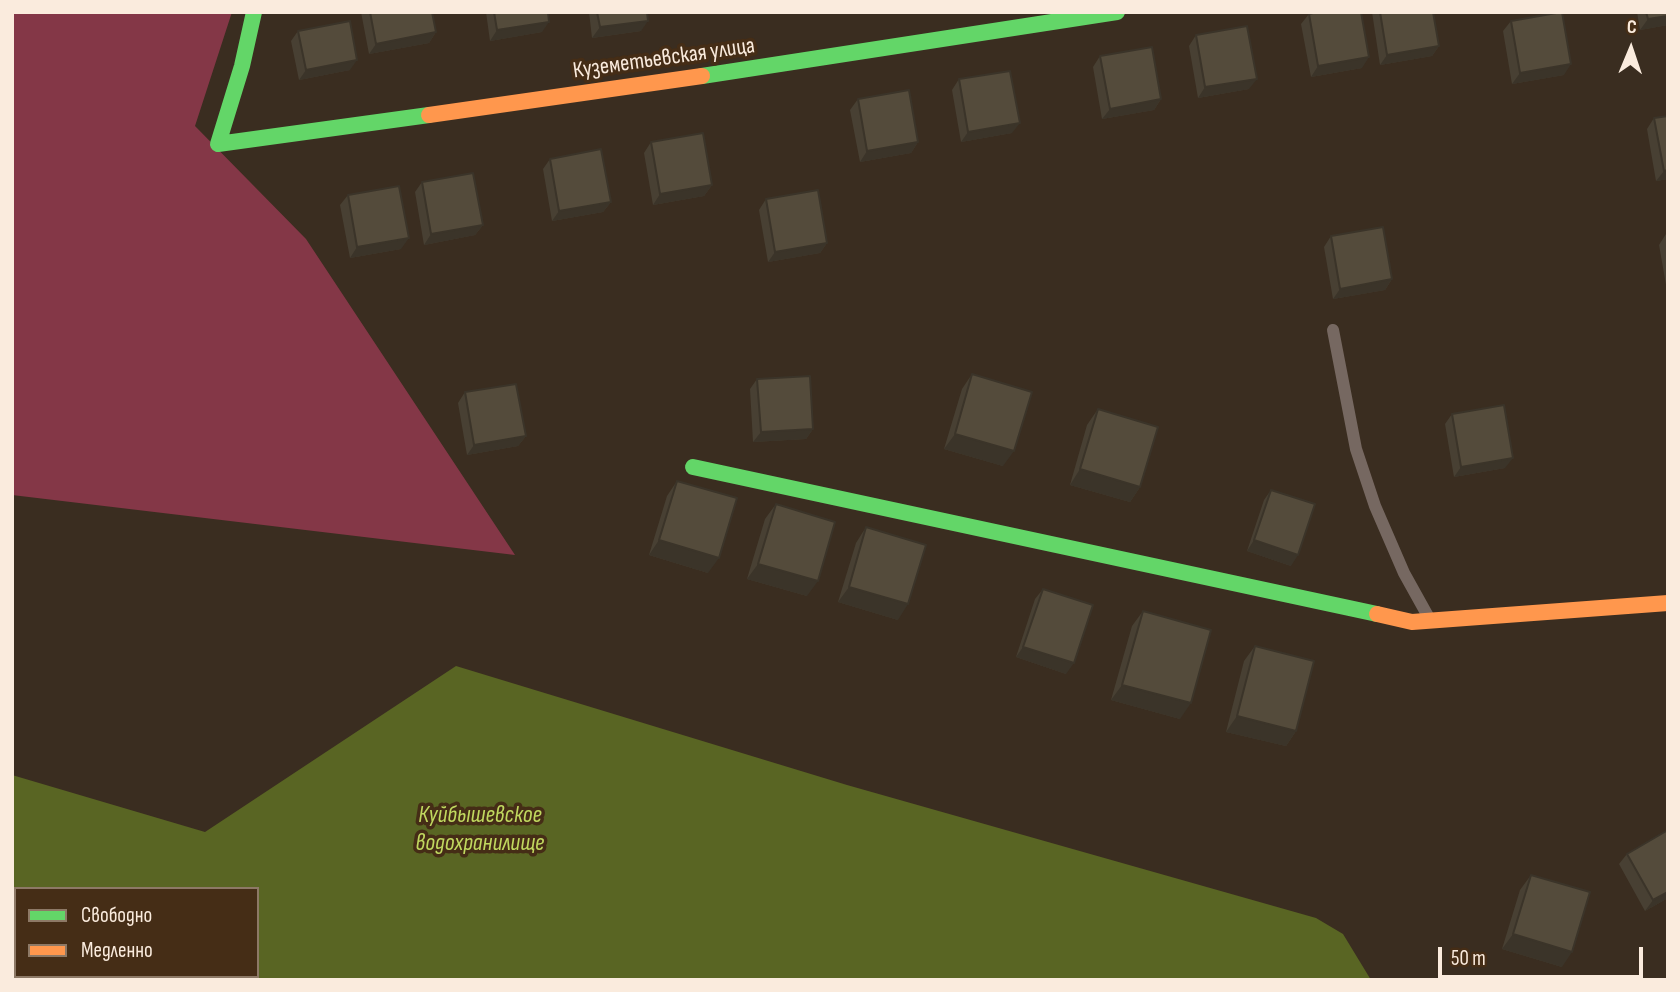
<!DOCTYPE html>
<html>
<head>
<meta charset="utf-8">
<style>
	body { margin:0 }
	#map { position:relative; width:1680px; height:992px; overflow:hidden; background:#3a2d20; font-family:"Sofia Sans Condensed",sans-serif }
	canvas { display:block }
	.frame { position:absolute; inset:0; border:14px solid #faebdd; pointer-events:none }
	.legend { position:absolute; left:14px; top:887px; width:245px; height:91px; box-sizing:border-box; background:#452d16; border:2px solid #8d7966; margin:0; padding:9px 12px; list-style:none; font-size:21px; color:#faebdd }
	.legend li { display:flex; align-items:center; gap:14px; height:35px }
	.legend b { width:35px; border:2px solid #8d7966 }
	.north { position:absolute; left:1596px; top:14px; width:70px; height:70px; -webkit-text-stroke:5px #452d16; paint-order:stroke; rotate:2deg; font-size:19px; font-weight:700; line-height:28px; text-align:center; color:#faebdd }
	.north::after { content:''; display:block; margin:auto; width:24px; height:32px; background:#faebdd; clip-path:polygon(50% 0,100% 100%,50% 72%,0 100%) }
	.scale { position:absolute; left:1438px; top:947px; width:205px; height:32px; box-sizing:border-box; border:4px solid #faebdd; border-top:0; padding-left:9px; font-size:21px; line-height:24px; white-space:nowrap; color:#faebdd; -webkit-text-stroke:5px #452d16; paint-order:stroke }
</style>
</head>
<body>
<div id="map">
<canvas width="1680" height="992"></canvas>
<div class="frame"></div>
<ul class="legend">
<li><b style="height:9px;background:#63d668"></b>Свободно</li>
<li><b style="height:9px;background:#ff974d"></b>Медленно</li>
</ul>
<div class="north">С</div>
<div class="scale">50 m</div>
</div>
<script>
const context = document.querySelector('canvas').getContext('2d');
context.lineJoin = 'round';
function fillPath(path, color) { context.fillStyle = color; context.fill(path, 'evenodd'); }
const toPath = rows => new Path2D(rows.map(r => 'M' + r).join(''));
function strokePath(path, color, width, dash) { context.strokeStyle = color; context.lineWidth = width; context.lineCap = dash ? 'butt' : 'round'; context.setLineDash(dash || []); context.stroke(path); }
function label(font, color, halo, rows, align = 'center') {
  context.font = font + ' "Sofia Sans Condensed",sans-serif'; context.lineWidth = 7; context.setLineDash([]); context.textBaseline = 'middle'; context.strokeStyle = halo; context.fillStyle = color; for (const [text, x, y, turn = 0] of rows) {
    context.save(); context.translate(x, y); context.rotate((+turn || 0) * Math.PI / 180); context.textAlign = isNaN(turn) ? turn : align; if (halo) context.strokeText(text, 0, 0); context.fillText(text, 0, 0); context.restore();
  }
}
const forest = toPath([
	[12,12,232,12,195,126,306,239,515,555,12,495]
]);
const water = toPath([
	[456,666,847,785,1316,918,1343,934,1371,980,12,980,12,775,205,832],
	[16,889,257,889,257,976,16,976]
]);
const lane = toPath([
	[1333,330,1356,449,1375,506,1404,573,1429,618]
]);
const fast = toPath([
	[254,12,242,66,218,144,429,115],
	[702,76,1117,12],
	[693,467,1377,614]
]);
const slow = toPath([
	[429,115,702,76],
	[1377,614,1412,622,1668,603]
]);
const wall = toPath([
	[361,12,432,12,436,32,429,43,369,54],
	[486,12,548,12,542,32,490,41],
	[589,12,647,12,641,31,592,38],
	[1372,12,1433,12,1439,46,1432,56,1380,65],
	[1637,12,1668,12,1668,25,1640,30],
	[1309,14,1362,68,1311,77,1301,24],
	[1511,21,1564,75,1512,84,1503,31],
	[298,31,350,70,299,80,291,41],
	[1196,35,1249,89,1198,98,1189,46],
	[1100,56,1161,99,1154,110,1102,119,1093,67],
	[959,79,1012,133,961,142,952,90],
	[858,99,918,142,911,153,860,162,850,110],
	[1654,118,1668,179,1656,181,1647,129],
	[651,142,712,185,704,196,653,205,644,153],
	[550,159,611,202,603,212,552,221,543,169],
	[422,182,483,225,475,235,424,245,415,192],
	[348,195,401,249,350,258,340,205],
	[766,199,827,243,820,253,768,262,759,210],
	[1666,234,1668,234,1668,296,1659,245],
	[1331,236,1392,279,1385,290,1333,299,1324,247],
	[972,374,1003,466,944,449,962,389],
	[757,379,813,429,806,439,753,442,750,389],
	[465,392,526,436,518,446,467,455,458,403],
	[1098,409,1140,487,1130,502,1070,485,1087,425],
	[1452,414,1505,468,1454,477,1445,424],
	[677,481,708,573,649,555,667,496],
	[1271,490,1291,566,1247,551,1264,500],
	[776,504,807,596,747,579,765,519],
	[866,527,898,620,838,602,856,543],
	[1043,589,1066,674,1016,657,1035,599],
	[1143,611,1180,719,1111,700,1132,626],
	[1255,646,1296,731,1286,746,1226,732,1244,661],
	[1668,830,1668,898,1645,911,1619,864,1627,854],
	[1531,875,1562,967,1502,949,1520,890]
]);
const shadedWall = toPath([
	[1668,16,1668,25,1640,30,1648,19],
	[648,21,641,31,592,38,600,27],
	[549,22,542,32,490,41,497,30],
	[436,32,429,43,369,54,376,44],
	[1439,46,1432,56,1380,65,1387,55],
	[1369,57,1362,68,1311,77,1318,66],
	[357,60,350,70,299,80,306,70],
	[1571,64,1564,75,1512,84,1520,73],
	[1257,79,1249,89,1198,98,1205,87],
	[1161,99,1154,110,1102,119,1110,109],
	[1020,123,1012,133,961,142,968,132],
	[918,142,911,153,860,162,867,151],
	[1668,170,1668,179,1656,181,1664,171],
	[712,185,704,196,653,205,660,194],
	[611,202,603,212,552,221,559,211],
	[483,225,475,235,424,245,431,234],
	[409,238,401,249,350,258,357,247],
	[827,243,820,253,768,262,775,252],
	[1392,279,1385,290,1333,299,1340,289],
	[813,429,806,439,753,442,761,432],
	[955,434,1014,451,1003,466,944,449],
	[526,436,518,446,467,455,474,445],
	[1513,458,1505,468,1454,477,1461,467],
	[1080,469,1140,487,1130,502,1070,485],
	[659,540,719,558,708,573,649,555],
	[1254,540,1298,555,1291,566,1247,551],
	[758,564,818,581,807,596,747,579],
	[849,587,908,604,898,620,838,602],
	[1023,647,1074,663,1066,674,1016,657],
	[1122,685,1191,703,1180,719,1111,700],
	[1237,716,1296,731,1286,746,1226,732],
	[1668,892,1668,898,1645,911,1653,900],
	[1513,934,1572,952,1562,967,1502,949]
]);
const building = toPath([
	[370,12,432,12,436,32,376,44,370,12],
	[494,12,548,12,549,22,497,30,494,12],
	[597,12,647,12,648,21,600,27,597,12],
	[1317,12,1361,12,1369,57,1318,66,1309,14,1317,12],
	[1380,12,1433,12,1439,46,1387,55,1380,12],
	[1562,12,1571,64,1520,73,1511,21,1562,12],
	[1646,12,1668,12,1668,16,1648,19,1646,12],
	[350,21,357,60,306,70,298,31,350,21],
	[1247,26,1257,79,1205,87,1196,35,1247,26],
	[1152,47,1161,99,1110,109,1100,56,1152,47],
	[1010,71,1020,123,968,132,959,79,1010,71],
	[909,90,918,142,867,151,858,99,909,90],
	[1668,116,1668,170,1664,171,1654,118,1668,116],
	[703,133,712,185,660,194,651,142,703,133],
	[601,149,611,202,559,211,550,159,601,149],
	[473,173,483,225,431,234,422,182,473,173],
	[399,186,409,238,357,247,348,195,399,186],
	[818,190,827,243,775,252,766,199,818,190],
	[1383,227,1392,279,1340,289,1331,236,1383,227],
	[972,374,1032,392,1014,451,955,434,972,374],
	[810,376,813,429,761,432,757,379,810,376],
	[516,384,526,436,474,445,465,392,516,384],
	[1504,405,1513,458,1461,467,1452,414,1504,405],
	[1098,409,1158,427,1140,487,1080,469,1098,409],
	[677,481,737,498,719,558,659,540,677,481],
	[1271,490,1315,504,1298,555,1254,540,1271,490],
	[776,504,835,522,818,581,758,564,776,504],
	[866,527,926,545,908,604,849,587,866,527],
	[1043,589,1093,605,1074,663,1023,647,1043,589],
	[1143,611,1211,630,1191,703,1122,685,1143,611],
	[1255,646,1314,661,1296,731,1237,716,1255,646],
	[1668,830,1668,892,1653,900,1627,854,1668,830],
	[1531,875,1590,892,1572,952,1513,934,1531,875]
]);
const streetNames = [
	["Куземетьевская улица",664,59,-8]
];
const waterNames = [
	["Куйбышевское",480,816],
	["водохранилище",480,844]
];
fillPath(forest, '#843747');
fillPath(water, '#596523');
strokePath(lane, '#766861', 12);
strokePath(fast, '#63d668', 16);
strokePath(slow, '#ff974d', 16);
fillPath(wall, '#484033');
fillPath(shadedWall, '#3b3429');
fillPath(building, '#544b3b');
strokePath(building, '#3b3429', 2);
label('23px', '#faebdd', '#452d16', streetNames);
label('italic 24px', '#c0d85f', '#452d16', waterNames);
</script>
</body>
</html>
